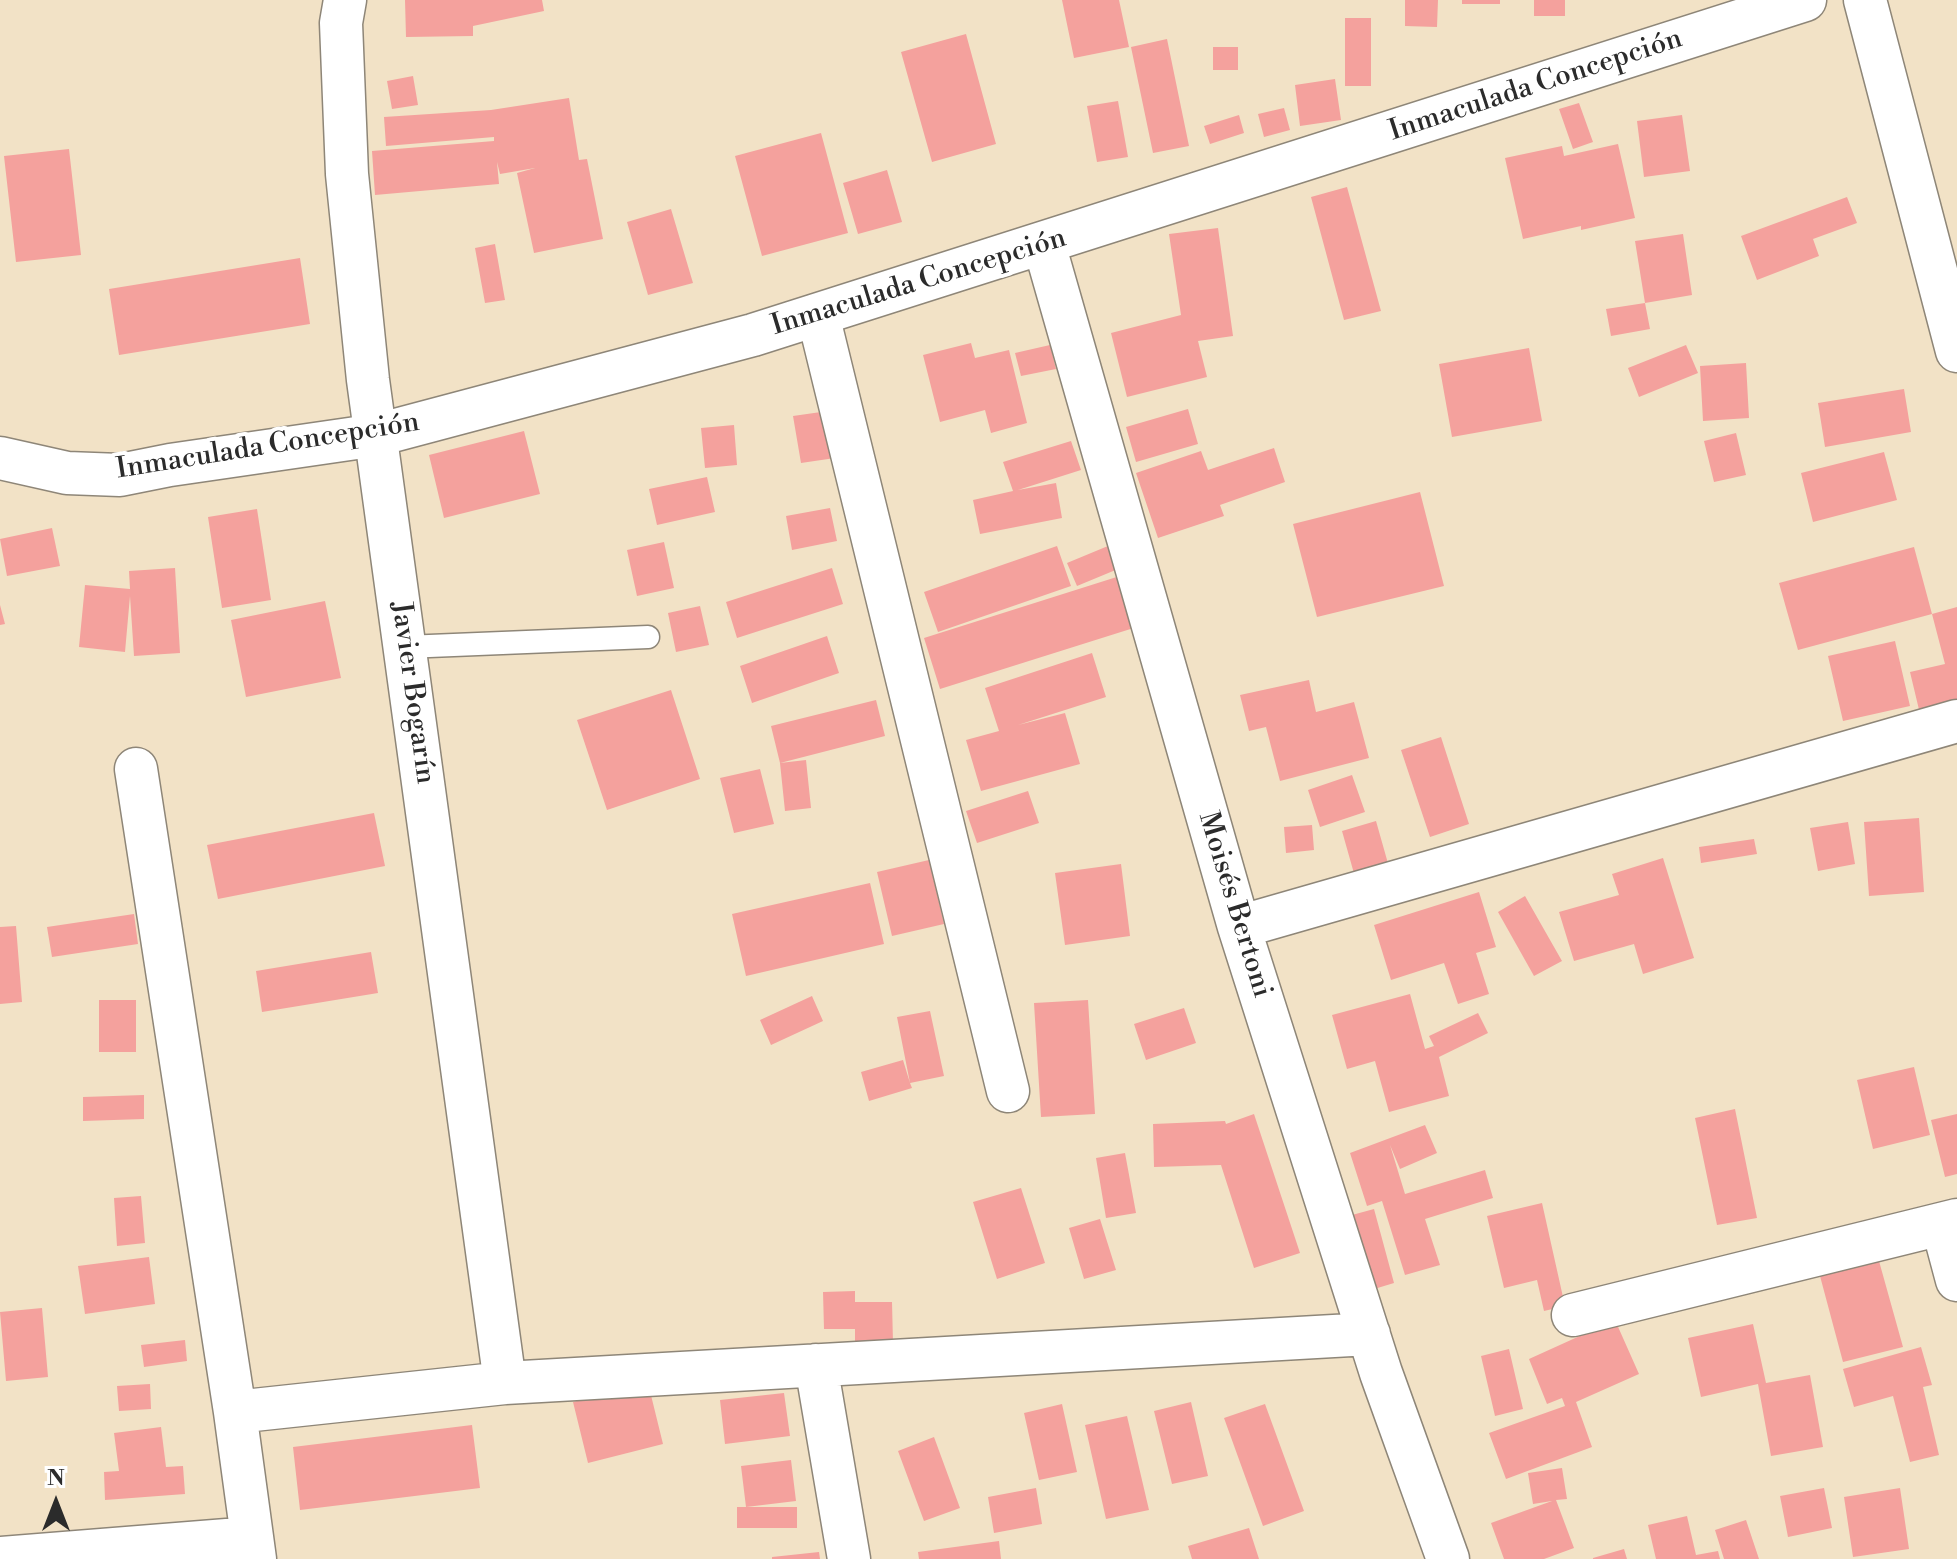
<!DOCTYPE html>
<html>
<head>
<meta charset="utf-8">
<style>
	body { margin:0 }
	#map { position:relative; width:1957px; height:1559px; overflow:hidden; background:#f2e2c6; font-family:"Libre Bodoni",serif }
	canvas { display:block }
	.north { position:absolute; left:16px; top:1463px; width:80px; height:80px; -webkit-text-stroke:6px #fff; paint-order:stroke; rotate:0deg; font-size:22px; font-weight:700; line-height:32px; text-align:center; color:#2b2b2b }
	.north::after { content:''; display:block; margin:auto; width:28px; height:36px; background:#2b2b2b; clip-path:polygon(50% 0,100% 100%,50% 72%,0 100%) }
</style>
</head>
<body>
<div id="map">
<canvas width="1957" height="1559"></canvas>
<div class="north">N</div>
</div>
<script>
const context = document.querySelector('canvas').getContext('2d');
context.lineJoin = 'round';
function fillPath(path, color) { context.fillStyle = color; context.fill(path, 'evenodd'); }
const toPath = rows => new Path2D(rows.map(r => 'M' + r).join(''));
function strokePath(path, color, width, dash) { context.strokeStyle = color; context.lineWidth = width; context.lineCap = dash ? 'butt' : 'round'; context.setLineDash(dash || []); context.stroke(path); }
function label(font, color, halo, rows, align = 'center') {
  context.font = font + ' "Libre Bodoni",serif'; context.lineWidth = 8; context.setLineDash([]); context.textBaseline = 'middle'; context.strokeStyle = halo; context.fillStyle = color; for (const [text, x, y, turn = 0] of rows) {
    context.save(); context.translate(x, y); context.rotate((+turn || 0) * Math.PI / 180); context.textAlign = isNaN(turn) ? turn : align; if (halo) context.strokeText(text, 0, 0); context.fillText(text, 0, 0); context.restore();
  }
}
const building = toPath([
	[405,0,542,0,544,11,473,26,473,36,406,37],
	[1062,0,1119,0,1129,47,1074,58],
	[1405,0,1438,0,1437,27,1405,26],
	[1462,0,1500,0,1500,4,1462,4],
	[1534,0,1565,0,1565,16,1534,16],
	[1345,18,1371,18,1371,86,1345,86],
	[966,34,996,144,932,162,901,52],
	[1167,39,1189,146,1153,153,1131,47],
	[1213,47,1238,47,1238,70,1213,70],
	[413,76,418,105,392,109,387,81],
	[1335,79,1341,120,1300,126,1295,85],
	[569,98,579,160,587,159,603,239,534,253,517,173,535,168,500,174,497,162,499,184,375,195,372,151,494,141,494,137,386,146,384,117,491,110],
	[1118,101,1128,157,1097,162,1087,106],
	[1579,103,1593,142,1573,149,1559,109],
	[1284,108,1290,130,1264,137,1258,114],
	[1239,115,1244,133,1210,144,1204,126],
	[1682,115,1690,171,1644,177,1637,121],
	[821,133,848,233,762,256,735,156],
	[1618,144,1635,218,1581,230,1581,226,1523,239,1505,158,1562,146,1564,156],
	[69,149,81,255,16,262,4,156],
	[887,170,902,222,858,234,843,183],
	[1347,187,1381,311,1344,320,1311,197],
	[1847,197,1857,223,1813,239,1819,256,1757,280,1741,236],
	[671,209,693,283,648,295,627,222],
	[1218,228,1233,336,1198,341,1207,377,1127,397,1111,333,1181,315,1169,234],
	[1683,234,1692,295,1645,303,1635,241],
	[495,244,505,300,485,303,475,248],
	[300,258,310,324,119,355,109,289],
	[1645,303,1650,329,1611,336,1606,309],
	[971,343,975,358,1009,350,1027,423,991,433,985,410,940,422,923,355],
	[1050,345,1056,369,1021,376,1015,353],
	[1686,345,1698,373,1639,397,1628,368],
	[1529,348,1542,421,1452,437,1439,364],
	[1746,363,1749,418,1703,421,1700,366],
	[1904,389,1911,432,1825,447,1818,403],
	[1188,409,1198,444,1136,462,1126,427],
	[828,411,835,458,801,463,793,416],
	[734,425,737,465,705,468,701,428],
	[524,431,540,494,444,518,429,455],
	[1736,433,1746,475,1714,482,1704,441],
	[1071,441,1081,470,1018,490,1056,483,1062,518,980,534,973,500,1013,491,1003,462],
	[1274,448,1285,482,1220,505,1224,516,1158,538,1136,473,1201,451,1208,470],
	[1884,452,1897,500,1813,522,1801,473],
	[707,477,715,512,657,525,649,489],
	[1420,492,1444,586,1317,617,1293,524],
	[830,508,837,541,792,550,786,516],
	[257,509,271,600,222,608,208,517],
	[52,528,60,566,7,576,0,539],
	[1120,541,1130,564,1077,586,1067,563],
	[664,542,674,588,637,596,627,550],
	[1057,546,1071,586,938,632,924,592],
	[1914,547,1932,614,1798,650,1779,583],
	[175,568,180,653,134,656,130,596,125,652,79,647,85,585,130,589,129,571],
	[832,568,843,604,737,638,726,602],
	[1123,575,1140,626,940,689,924,638],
	[325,601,341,678,246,697,231,620],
	[0,605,5,624,0,625],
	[700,606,709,645,676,652,668,613],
	[1957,607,1957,709,1921,718,1910,672,1945,664,1932,614],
	[827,636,839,673,752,703,740,666],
	[1895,641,1910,706,1843,721,1828,656],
	[1092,653,1106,697,1018,725,1065,713,1080,764,981,791,966,740,999,731,985,688],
	[1309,680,1316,712,1354,702,1369,758,1280,781,1266,727,1249,731,1240,695],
	[671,690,700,779,607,810,577,720],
	[876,700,885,736,780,763,771,726],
	[1441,737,1469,824,1430,837,1401,750],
	[806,760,811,808,785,811,780,763],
	[760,769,774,824,734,833,720,778],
	[1352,775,1365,812,1320,827,1308,790],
	[1028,791,1039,823,977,843,966,811],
	[374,813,385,866,218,899,207,845],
	[1919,818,1924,892,1869,896,1864,822],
	[1376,821,1389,867,1355,877,1342,831],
	[1848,822,1855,864,1818,871,1810,828],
	[1312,825,1314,850,1286,853,1284,827],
	[1754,839,1757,854,1701,863,1699,847],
	[1663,858,1694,958,1643,974,1634,944,1574,961,1559,912,1619,895,1612,874],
	[929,860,944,924,892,936,877,872],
	[1121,864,1130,936,1065,945,1055,873],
	[870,883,884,944,746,976,732,914],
	[1479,892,1496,947,1476,953,1489,994,1458,1004,1444,963,1391,980,1374,925],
	[1525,896,1562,961,1534,976,1498,912],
	[134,914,138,944,52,957,47,927],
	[16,926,22,1002,0,1004,0,927],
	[371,952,378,993,262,1012,256,971],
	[1410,994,1425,1049,1434,1046,1429,1036,1478,1013,1488,1033,1439,1057,1449,1096,1389,1112,1375,1061,1347,1069,1332,1015],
	[812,996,823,1021,771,1045,760,1020],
	[99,1000,136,1000,136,1052,99,1052],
	[1088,1000,1095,1114,1041,1117,1034,1003],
	[1184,1008,1196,1043,1146,1060,1134,1024],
	[930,1011,944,1076,910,1083,912,1088,869,1101,861,1072,903,1060,910,1083,897,1017],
	[1914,1067,1930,1135,1873,1149,1857,1080],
	[144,1095,144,1119,83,1121,83,1097],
	[1735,1109,1757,1218,1717,1225,1695,1118],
	[1254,1114,1300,1253,1254,1268,1221,1165,1154,1167,1153,1124,1225,1121,1226,1124],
	[1957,1114,1957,1174,1945,1177,1931,1120],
	[1425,1125,1437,1153,1400,1169,1390,1145,1405,1194,1485,1170,1493,1198,1425,1219,1440,1265,1405,1275,1382,1201,1367,1206,1350,1153],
	[1125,1153,1136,1213,1106,1218,1096,1158],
	[1021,1188,1045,1263,997,1279,973,1202],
	[141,1196,145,1243,117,1246,114,1198],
	[1542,1203,1565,1306,1544,1311,1537,1280,1504,1288,1487,1216],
	[1374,1209,1394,1283,1361,1293,1341,1218],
	[1100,1219,1116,1270,1084,1279,1069,1228],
	[149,1257,155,1304,85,1314,78,1266],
	[1879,1261,1903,1347,1843,1362,1820,1276],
	[855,1291,855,1302,892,1302,893,1343,855,1344,855,1329,824,1329,823,1292],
	[42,1308,48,1377,6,1381,0,1312],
	[1615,1320,1639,1374,1576,1402,1592,1447,1506,1479,1489,1433,1565,1406,1562,1398,1547,1404,1529,1359],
	[1753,1324,1766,1383,1810,1375,1823,1447,1771,1456,1758,1384,1701,1397,1688,1338],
	[185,1340,187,1361,144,1367,141,1345],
	[1921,1347,1932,1385,1923,1387,1939,1455,1910,1462,1893,1396,1854,1407,1843,1369],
	[1509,1349,1523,1409,1495,1416,1481,1356],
	[648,1383,663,1444,588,1463,573,1402],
	[150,1384,151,1409,119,1411,117,1386],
	[784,1393,790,1436,725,1444,720,1400],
	[1191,1402,1208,1476,1172,1484,1154,1411],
	[1062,1404,1077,1472,1039,1480,1024,1413],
	[1265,1404,1304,1511,1263,1526,1224,1418],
	[1127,1416,1149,1510,1106,1519,1085,1425],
	[472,1425,480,1488,300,1510,293,1447],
	[161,1427,166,1467,183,1466,185,1494,105,1500,104,1472,119,1471,114,1433],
	[934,1437,960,1508,924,1521,898,1451],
	[791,1460,796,1501,746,1507,741,1466],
	[1562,1468,1567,1499,1556,1500,1574,1548,1544,1559,1504,1559,1491,1523,1552,1501,1533,1504,1528,1473],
	[1036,1488,1042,1524,994,1533,988,1497],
	[1824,1488,1832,1528,1788,1537,1780,1496],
	[1900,1488,1909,1549,1853,1557,1844,1497],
	[737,1507,797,1507,797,1528,737,1528],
	[1687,1516,1696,1555,1718,1551,1720,1559,1656,1559,1648,1525],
	[1746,1520,1759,1559,1724,1559,1715,1530],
	[1249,1528,1259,1559,1192,1559,1188,1546],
	[999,1541,1001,1559,919,1559,918,1552],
	[1624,1549,1627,1559,1593,1559,1593,1558],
	[819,1552,820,1559,772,1559,772,1557]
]);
const service = toPath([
	[405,647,648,637]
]);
const minor = toPath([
	[345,0,341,23,347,174,368,380,505,1383],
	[1865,0,1957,351],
	[1044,244,1239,927,1381,1373,1448,1559],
	[818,315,1008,1091],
	[0,458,67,473,120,475,170,465,377,435,753,335,1805,0],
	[136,769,235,1412,255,1559],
	[1239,927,1957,721],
	[1942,1224,1957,1280],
	[1573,1315,1957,1220],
	[816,1365,849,1559],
	[235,1412,505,1383,1369,1334],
	[0,1558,252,1538]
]);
const streetNames = [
	["Inmaculada Concepción",1536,86,-18],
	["Inmaculada Concepción",919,283,-17],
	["Inmaculada Concepción",268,447,-9],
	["Javier Bogarín",412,693,82],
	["Moisés Bertoni",1234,905,73]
];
fillPath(building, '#f4a19d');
strokePath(service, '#8e8678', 25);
strokePath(minor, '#8e8678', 45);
strokePath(service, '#fff', 22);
strokePath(minor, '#fff', 42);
label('28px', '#2b2b2b', '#fff', streetNames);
</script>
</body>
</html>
